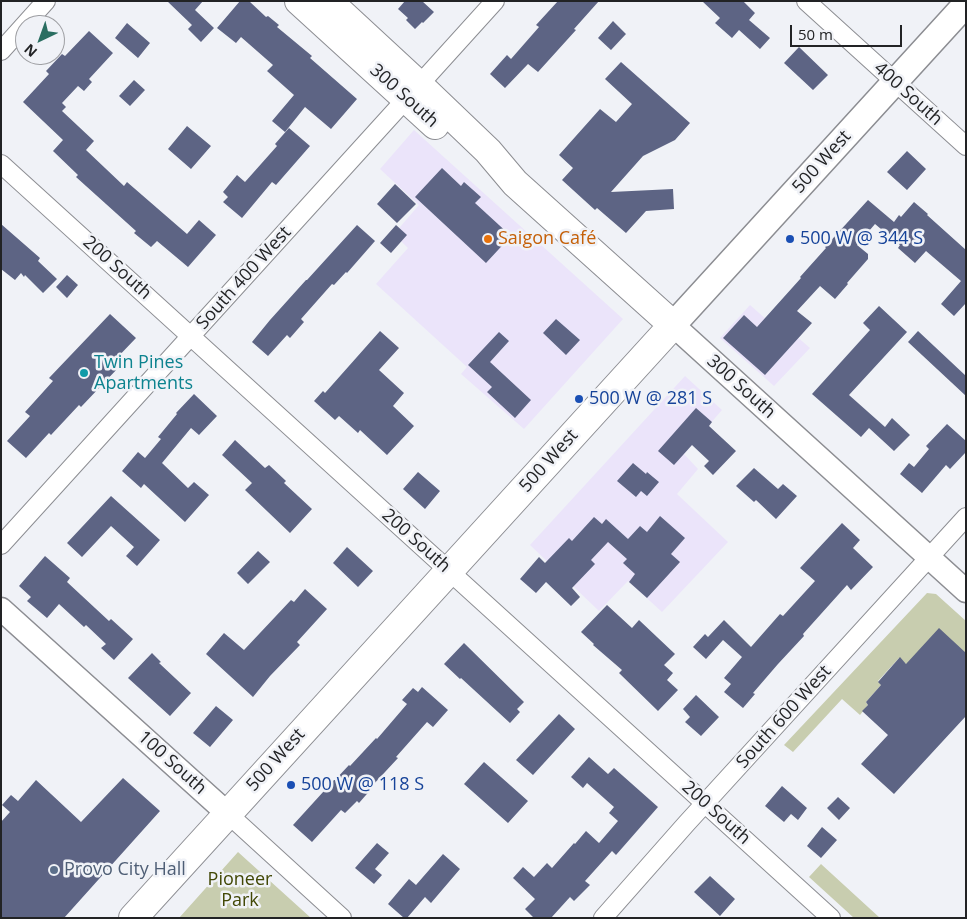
<!DOCTYPE html>
<html>
<head>
<meta charset="utf-8">
<style>
	body { margin:0 }
	#map { position:relative; width:967px; height:919px; overflow:hidden; background:#f0f2f7; font-family:"Open Sans",sans-serif }
	canvas { display:block }
	.frame { position:absolute; inset:0; border:2px solid #222325; pointer-events:none }
	.north { position:absolute; left:15px; top:15px; width:50px; height:50px; box-sizing:border-box; background:#f0f2f7; border:1px solid #9e9fa3; border-radius:50%; rotate:222deg; font-size:14px; font-weight:700; line-height:20px; text-align:center; color:#222325 }
	.north::after { content:''; display:block; margin:auto; width:18px; height:22px; background:#2a6e61; clip-path:polygon(50% 0,100% 100%,50% 72%,0 100%) }
	.scale { position:absolute; left:790px; top:25px; width:112px; height:22px; box-sizing:border-box; border:2px solid #222325; border-top:0; padding-left:6px; font-size:15px; line-height:18px; white-space:nowrap; color:#222325; -webkit-text-stroke:4px #f0f2f7; paint-order:stroke }
</style>
</head>
<body>
<div id="map">
<canvas width="967" height="919"></canvas>
<div class="frame"></div>
<div class="north">N</div>
<div class="scale">50 m</div>
</div>
<script>
const context = document.querySelector('canvas').getContext('2d');
context.lineJoin = 'round';
function fillPath(path, color) { context.fillStyle = color; context.fill(path, 'evenodd'); }
const toPath = rows => new Path2D(rows.map(r => 'M' + r).join(''));
function strokePath(path, color, width, dash) { context.strokeStyle = color; context.lineWidth = width; context.lineCap = dash ? 'butt' : 'round'; context.setLineDash(dash || []); context.stroke(path); }
function label(font, color, halo, rows, align = 'center') {
  context.font = font + ' "Open Sans",sans-serif'; context.lineWidth = 5; context.setLineDash([]); context.textBaseline = 'middle'; context.strokeStyle = halo; context.fillStyle = color; for (const [text, x, y, turn = 0] of rows) {
    context.save(); context.translate(x, y); context.rotate((+turn || 0) * Math.PI / 180); context.textAlign = isNaN(turn) ? turn : align; if (halo) context.strokeText(text, 0, 0); context.fillText(text, 0, 0); context.restore();
  }
}
const commercial = toPath([
	[414,130,623,319,524,429,461,374,467,367,376,284,408,248,394,234,419,205,380,169],
	[750,305,776,328,781,323,810,348,774,386,720,338],
	[685,376,722,410,684,454,698,469,677,494,728,542,662,612,628,581,599,611,530,545]
]);
const green = toPath([
	[927,593,936,594,966,621,966,653,906,664,899,658,878,681,881,685,866,702,868,705,860,715,842,699,793,752,784,745],
	[238,852,311,918,179,918],
	[821,864,880,918,854,918,809,877]
]);
const building = toPath([
	[167,1,203,1,195,10,214,28,201,42,188,29,192,25],
	[240,1,249,1,266,17,268,16,279,25,277,27,312,56,310,58,357,99,331,129,305,107,285,132,272,121,294,95,267,71,273,65,241,37,236,43,217,28],
	[405,1,422,1,434,12,423,23,422,22,415,29,406,20,408,18,398,9],
	[558,1,599,1,574,29,576,30,538,72,528,64,505,88,490,74,507,55,511,59,539,27,536,25],
	[702,1,743,1,755,13,749,20,770,38,760,49,739,30,732,38,715,23,720,18],
	[613,21,626,34,611,50,598,38],
	[127,23,150,43,138,58,115,38],
	[89,31,113,53,89,79,92,82,84,91,78,86,62,103,66,107,62,111,94,141,86,150,124,186,127,182,187,234,199,220,216,235,188,267,157,241,151,247,134,233,136,231,76,177,78,175,53,151,63,140,23,102,49,74,46,71,62,54,65,56],
	[799,47,828,75,813,90,784,63],
	[621,62,690,123,675,140,643,156,611,192,673,189,674,209,646,211,626,233,597,208,595,210,562,180,573,168,559,155,600,109,616,122,632,104,605,79],
	[134,80,145,90,130,106,119,96],
	[187,126,211,146,191,169,168,149],
	[289,128,310,146,276,185,272,182,242,218,223,202,228,197,223,192,237,175,245,182,277,146,275,144],
	[907,151,926,169,907,190,887,172],
	[442,168,461,186,464,182,481,197,475,203,511,236,486,263,415,197],
	[395,184,416,204,397,223,377,204],
	[868,200,894,222,899,215,901,217,914,202,928,214,927,215,966,250,966,303,954,316,941,304,961,281,926,251,915,263,898,248,900,245,875,224,857,245,868,254,868,259,847,283,848,284,835,299,820,286,797,311,812,323,765,375,723,338,744,315,757,327,801,278,800,277,826,248,825,247],
	[1,224,40,258,38,261,57,279,43,293,25,275,24,277,21,273,15,280,1,269],
	[357,225,375,241,347,273,346,272,334,285,332,284,301,319,304,322,290,338,287,335,268,356,252,342,270,320,306,280,307,280],
	[396,225,407,235,391,253,380,243],
	[67,275,78,285,67,298,56,287],
	[879,306,907,332,849,395,885,427,892,418,910,435,894,451,869,428,861,437,812,394,870,330,863,323],
	[110,314,136,338,113,362,119,367,81,407,79,405,51,435,49,433,26,458,7,441,30,416,25,412,53,381,49,378],
	[556,319,580,340,566,355,543,333],
	[380,331,399,348,379,370,404,393,393,406,414,426,387,455,360,430,358,433,339,416,335,420,314,401,323,391,325,393],
	[918,331,966,376,966,396,908,342],
	[499,332,509,341,490,362,531,400,515,418,487,392,492,387,468,365],
	[194,394,217,416,199,435,191,428,162,463,188,488,194,482,209,495,185,522,144,484,141,488,122,471,138,452,145,458,161,439,158,437,177,414,176,413],
	[696,408,712,422,709,426,736,451,713,475,704,466,709,461,692,445,674,465,658,451],
	[947,424,966,441,966,452,950,469,946,465,922,493,900,474,909,463,914,467,929,449,926,446],
	[235,440,265,468,269,465,286,481,284,483,312,509,290,533,245,490,252,483,222,455],
	[633,463,646,474,647,472,659,482,647,496,641,491,636,497,617,481],
	[754,468,778,489,783,484,797,496,776,519,756,500,754,502,736,486],
	[418,472,440,491,425,509,403,489],
	[111,496,160,540,137,566,126,556,134,547,111,526,82,557,67,543],
	[660,516,685,538,671,554,680,562,647,598,629,582,635,574,623,563,627,559,608,542,591,560,595,564,572,588,580,597,571,606,546,582,536,593,520,579,539,557,545,563,569,538,572,541,594,517,602,524,606,519,628,539,640,526,647,532],
	[842,523,860,540,853,548,873,567,851,590,847,585,803,634,804,636,778,664,753,693,755,694,743,708,724,692,731,684,724,678,742,657,723,640,706,659,693,647,705,634,708,637,724,620,751,647,780,614,783,616,815,581,800,568],
	[347,547,373,571,358,587,333,563],
	[258,551,270,562,248,584,237,573],
	[45,556,70,578,67,582,109,621,111,619,133,639,114,660,101,648,106,644,86,625,84,627,59,604,47,618,27,601,31,597,19,586],
	[305,589,327,609,297,642,300,645,270,676,253,697,206,654,224,633,244,650,291,600,294,602],
	[607,605,632,628,639,620,675,654,664,665,673,673,667,680,678,690,658,711,619,673,622,670,593,645,594,644,581,632],
	[939,628,966,653,966,716,894,794,861,764,888,735,862,711,868,705,866,702,881,685,878,682,900,657,906,664],
	[464,643,524,702,517,709,520,712,510,723,461,678,460,679,444,664],
	[152,653,161,662,159,663,191,693,170,716,128,678],
	[422,687,448,710,433,727,427,722,396,757,398,758,372,786,373,787,359,803,357,801,345,813,341,810,312,842,293,825,334,780,335,780,349,765,350,766,376,738,377,739,407,704,402,700,413,688,418,692],
	[696,695,719,717,701,736,685,722,690,717,683,709],
	[216,706,233,720,210,747,193,733],
	[559,714,575,729,533,775,516,760],
	[589,757,608,774,614,768,658,807,616,855,612,851,585,881,590,885,574,901,570,897,551,918,534,918,525,909,535,899,513,878,523,867,534,877,547,863,552,868,574,843,575,844,586,831,599,843,618,821,609,813,614,807,587,783,583,788,571,777],
	[484,762,528,801,508,823,464,784],
	[123,778,160,811,64,918,1,918,1,822,10,812,2,805,11,795,18,801,36,780,81,822],
	[782,786,807,808,798,820,791,814,784,822,765,806],
	[838,797,850,808,839,820,827,808],
	[822,827,837,840,821,858,807,846],
	[377,843,389,853,375,869,382,875,374,884,355,868],
	[443,854,460,869,431,903,425,897,407,918,404,918,388,904,409,879,416,885],
	[710,876,735,899,720,916,694,892]
]);
const minor = toPath([
	[806,1,966,146],
	[1,51,46,1],
	[419,85,495,1],
	[1,164,831,918],
	[1,545,406,99],
	[227,813,342,918],
	[603,918,686,824,966,517]
]);
const tertiary = toPath([
	[673,325,966,591],
	[1,609,227,813]
]);
const secondary = toPath([
	[673,325,966,4]
]);
const primary = toPath([
	[299,1,435,125],
	[133,918,673,325,515,183,488,151,419,85,328,1]
]);
const markers = [
	[488,239,5,"#e8710a"],
	[790,239,5,"#1a4fb4"],
	[84,373,5,"#0f9aa8"],
	[579,399,5,"#1a4fb4"],
	[291,785,5,"#1a4fb4"],
	[54,870,5,"#5c6f8a"]
];
const streetNames = [
	["400 South",908,94,42],
	["300 South",404,96,42],
	["500 West",822,162,-48],
	["200 South",117,268,42],
	["South 400 West",244,278,-48],
	["300 South",741,387,42],
	["500 West",549,461,-48],
	["200 South",416,541,42],
	["South 600 West",784,717,-48],
	["500 West",276,760,-48],
	["100 South",172,763,42],
	["200 South",716,813,42]
];
const foodNames = [
	["Saigon Café",498,239]
];
const transitNames = [
	["500 W @ 344 S",800,239],
	["500 W @ 281 S",589,399],
	["500 W @ 118 S",301,785]
];
const cultureNames = [
	["Twin Pines",94,363],
	["Apartments",94,384]
];
const serviceNames = [
	["Provo City Hall",64,870]
];
const parkNames = [
	["Pioneer",240,880],
	["Park",240,901]
];
fillPath(commercial, '#ebe4fa');
fillPath(green, '#c8cdaf');
fillPath(building, '#5d6484');
strokePath(minor, '#8c8d92', 20);
strokePath(tertiary, '#8c8d92', 25);
strokePath(secondary, '#8c8d92', 28);
strokePath(primary, '#8c8d92', 30);
strokePath(minor, '#fff', 18);
strokePath(tertiary, '#fff', 22);
strokePath(secondary, '#fff', 25);
strokePath(primary, '#fff', 28);
for (const [x, y, r, color] of markers) { const dot = new Path2D(); dot.arc(x, y, r, 0, 2 * Math.PI); context.fillStyle = color; context.fill(dot); strokePath(dot, '#f0f2f7', 2); }
label('18px', '#222325', '#f0f2f7', streetNames);
label('18px', '#c56008', '#f0f2f7', foodNames, 'left');
label('18px', '#164399', '#f0f2f7', transitNames, 'left');
label('18px', '#0d838f', '#f0f2f7', cultureNames, 'left');
label('18px', '#4e5e75', '#f0f2f7', serviceNames, 'left');
label('18px', '#424806', '#f0f2f7', parkNames);
</script>
</body>
</html>
